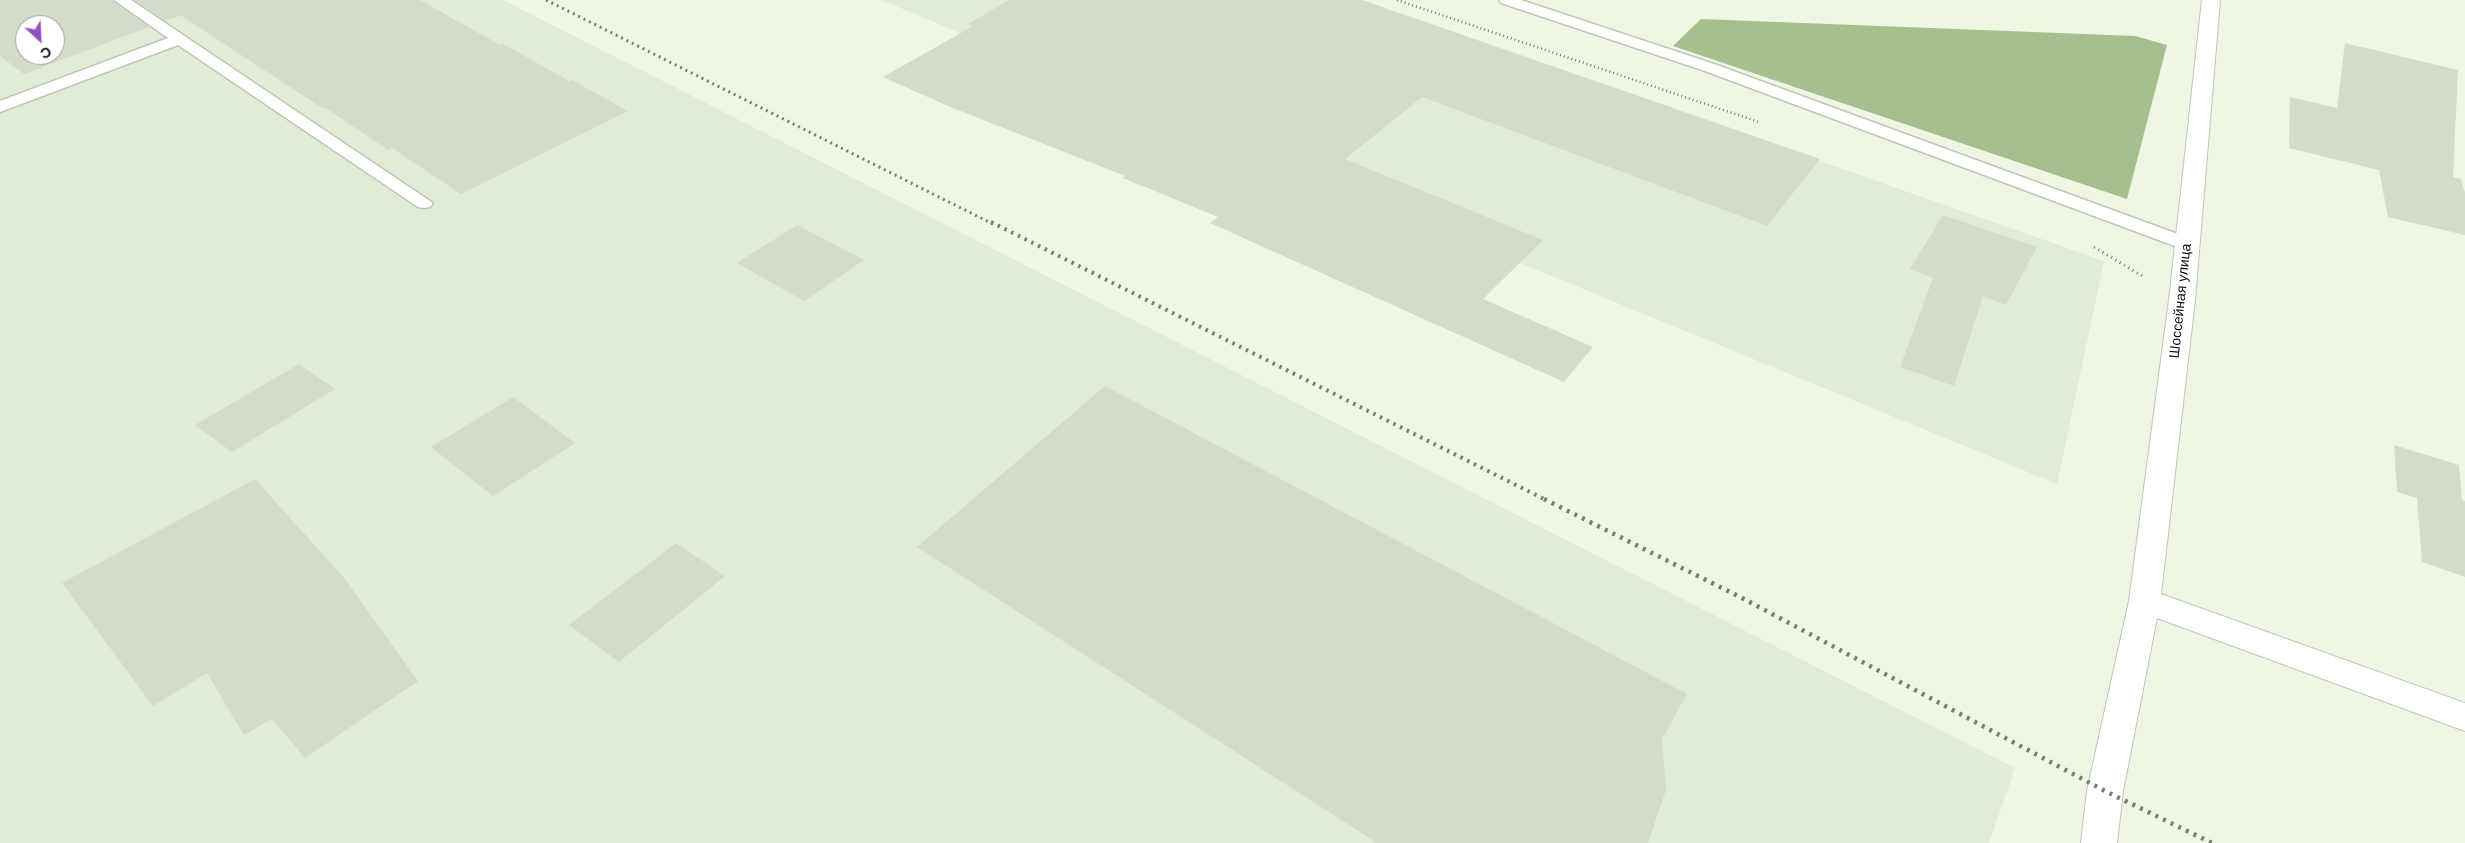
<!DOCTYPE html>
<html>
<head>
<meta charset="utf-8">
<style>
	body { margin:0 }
	#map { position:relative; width:2465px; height:843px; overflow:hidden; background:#edf7e4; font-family:"DM Sans",sans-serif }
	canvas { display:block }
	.north { position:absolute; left:15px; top:15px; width:50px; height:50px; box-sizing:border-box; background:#fff; border:1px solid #9d9f9c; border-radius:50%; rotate:155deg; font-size:14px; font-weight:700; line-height:20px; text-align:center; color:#0b0e08 }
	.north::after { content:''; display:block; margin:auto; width:18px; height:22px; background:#9550c4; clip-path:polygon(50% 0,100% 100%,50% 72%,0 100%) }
</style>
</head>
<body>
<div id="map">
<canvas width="2465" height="843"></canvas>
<div class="north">С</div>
</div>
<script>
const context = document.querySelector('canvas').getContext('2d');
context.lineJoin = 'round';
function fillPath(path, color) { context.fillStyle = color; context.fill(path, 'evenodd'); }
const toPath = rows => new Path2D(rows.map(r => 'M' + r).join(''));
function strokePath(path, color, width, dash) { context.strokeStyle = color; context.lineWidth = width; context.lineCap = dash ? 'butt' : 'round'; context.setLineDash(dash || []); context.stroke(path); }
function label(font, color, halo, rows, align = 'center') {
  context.font = font + ' "DM Sans",sans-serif'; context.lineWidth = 4.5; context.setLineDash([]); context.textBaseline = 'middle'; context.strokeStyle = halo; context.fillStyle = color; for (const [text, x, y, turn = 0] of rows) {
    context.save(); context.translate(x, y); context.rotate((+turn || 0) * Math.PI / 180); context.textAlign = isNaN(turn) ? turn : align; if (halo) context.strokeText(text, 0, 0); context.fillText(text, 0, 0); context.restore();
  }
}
const built = toPath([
	[0,0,503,0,2015,768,1989,843,0,843],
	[25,25,55,25,55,55,25,55],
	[881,0,1362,0,2104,261,2057,484]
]);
const forest = toPath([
	[1701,19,2135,36,2167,45,2127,199,1673,46]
]);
const building = toPath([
	[0,0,112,0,149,27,24,74,0,56],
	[25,25,55,25,55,55,25,55],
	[134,0,420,0,500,45,503,44,569,81,572,80,628,111,461,194,392,148,388,150,324,107,322,108,180,15,165,21],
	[1009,0,1362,0,1820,159,1767,226,1422,97,1345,159,1543,240,1483,299,1593,347,1564,382,1210,223,1218,217,1123,178,1125,176,948,106,883,77,973,26,968,24],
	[2345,43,2458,70,2453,177,2461,179,2465,193,2465,235,2388,217,2379,170,2289,148,2290,97,2337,108],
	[1943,215,2037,247,2006,305,1983,296,1954,386,1900,367,1933,278,1910,269],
	[797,225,864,260,804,301,737,263],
	[299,364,335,389,232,452,195,425],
	[1105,386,1687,694,1662,739,1666,790,1648,843,1377,843,917,547],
	[513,397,575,443,493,496,431,447],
	[2394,445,2459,465,2462,500,2465,501,2465,577,2422,562,2417,498,2397,492],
	[255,479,344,578,418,681,305,758,272,719,244,735,207,673,153,706,62,583],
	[676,543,725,576,619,662,569,625]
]);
const pathFar1 = toPath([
	[1397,0,1759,122]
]);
const path = toPath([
	[2094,247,2144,277]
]);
const service = toPath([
	[114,0,131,0,433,203,430,207,424,208,418,207,178,45,0,112,0,101,168,38,114,0],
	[1499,0,1521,0,1717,65,2194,240,2196,244,2194,248,2180,248,1705,71,1501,3,1499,0]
]);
const minor = toPath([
	[2202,0,2220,0,2195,300,2161,594,2465,703,2465,731,2157,618,2123,791,2117,843,2081,843,2087,791,2129,601,2169,300,2202,0]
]);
const railFar2 = toPath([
	[546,0,993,224]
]);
const railFar1 = toPath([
	[991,222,1546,500]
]);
const rail = toPath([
	[1544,499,1744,599,2105,791,2212,843]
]);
const streetNames = [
	["Шоссейная улица",2181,301,-84]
];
fillPath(built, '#e0ecd3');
fillPath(forest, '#a7bf8d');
fillPath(building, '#d3dcca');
strokePath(service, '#bec7b5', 3);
strokePath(minor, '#bec7b5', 2);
strokePath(pathFar1, '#797f73', 2.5, [1, 3]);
strokePath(path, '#797f73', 3, [1, 4]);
fillPath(service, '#fff');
fillPath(minor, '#fff');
strokePath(railFar2, '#797f73', 3, [2, 4]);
strokePath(railFar1, '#797f73', 4, [2.5, 5]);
strokePath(rail, '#797f73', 4.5, [3, 5.5]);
label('14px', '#0b0e08', '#fff', streetNames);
</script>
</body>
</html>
